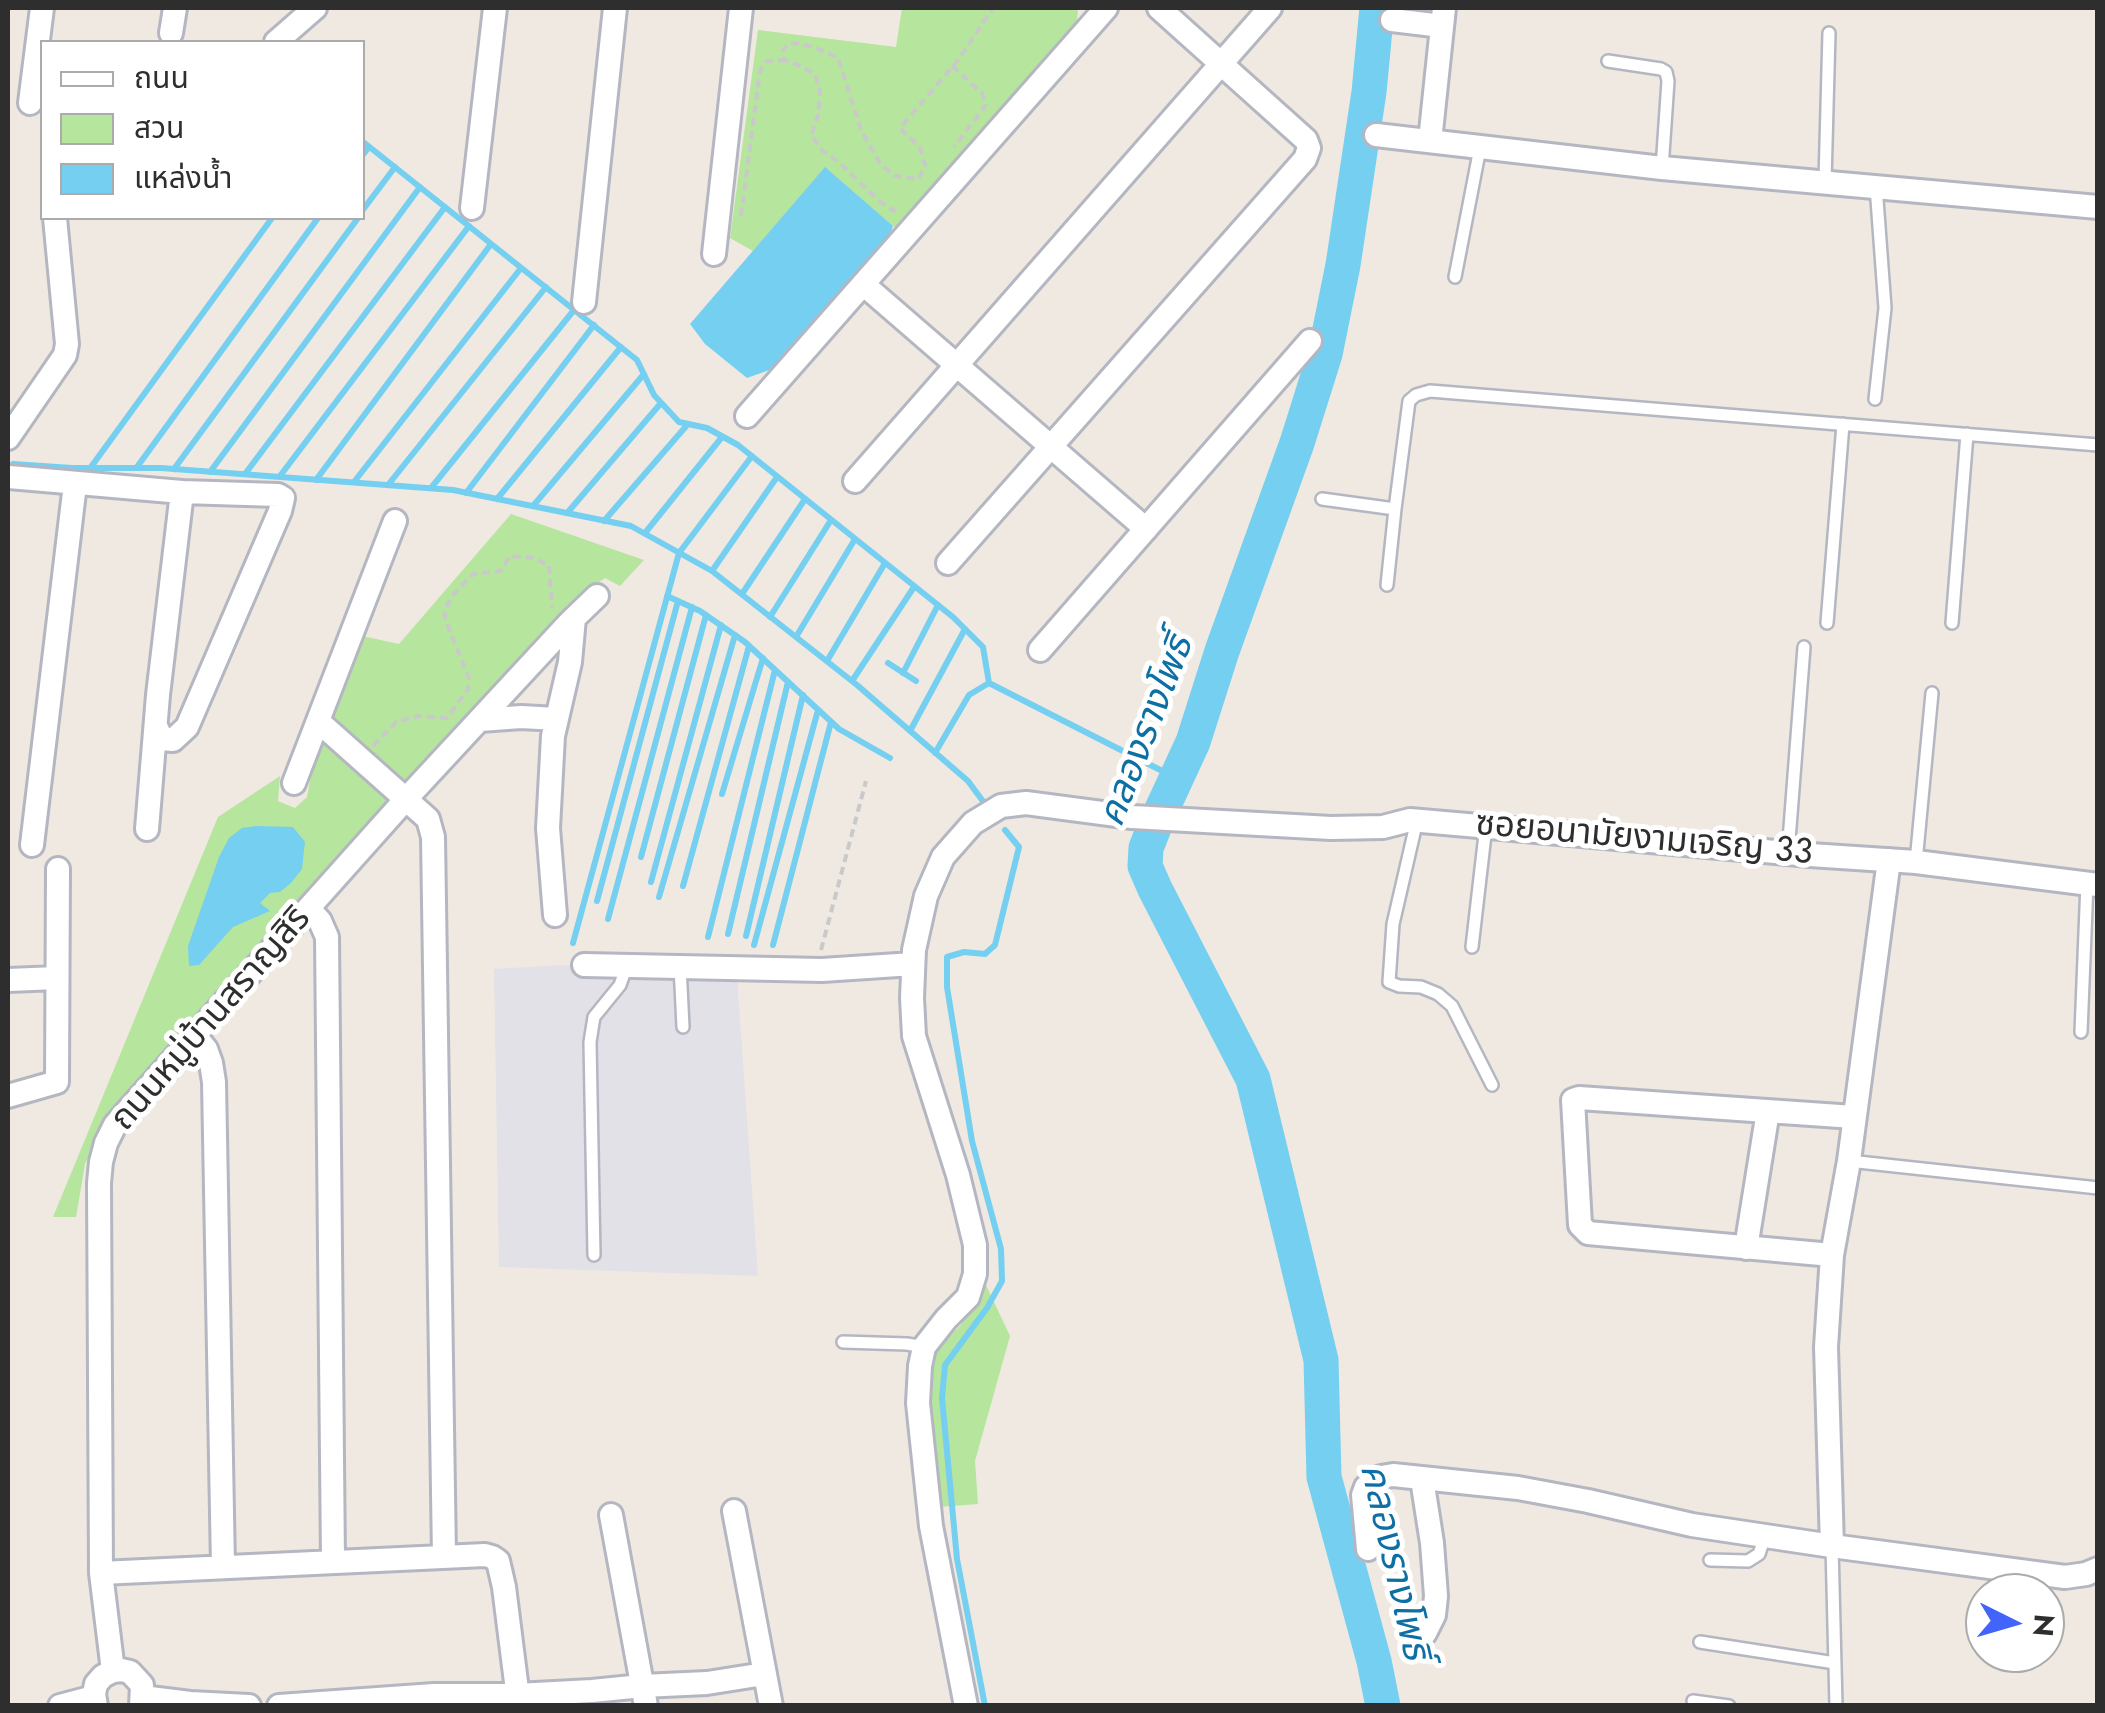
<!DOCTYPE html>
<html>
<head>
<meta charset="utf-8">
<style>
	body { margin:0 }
	#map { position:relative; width:2105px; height:1713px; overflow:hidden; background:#efe9e1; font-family:Jost,"Noto Sans Thai",sans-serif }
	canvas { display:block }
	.frame { position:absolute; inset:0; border:10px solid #2e2e2e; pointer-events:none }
	.legend { position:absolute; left:40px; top:40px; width:325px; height:180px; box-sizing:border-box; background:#fff; border:2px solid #ababab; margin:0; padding:12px 18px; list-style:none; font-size:30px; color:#2e2e2e }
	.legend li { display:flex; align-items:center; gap:20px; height:50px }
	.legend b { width:50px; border:2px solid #ababab }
	.north { position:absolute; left:1965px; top:1573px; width:100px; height:100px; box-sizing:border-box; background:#fff; border:2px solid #ababab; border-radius:50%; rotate:95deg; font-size:28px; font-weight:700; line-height:40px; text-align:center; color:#2e2e2e }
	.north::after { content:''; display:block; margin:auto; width:35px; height:45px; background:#4264fb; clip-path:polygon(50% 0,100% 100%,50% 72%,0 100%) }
</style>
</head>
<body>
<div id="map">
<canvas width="2105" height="1713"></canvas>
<div class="frame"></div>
<ul class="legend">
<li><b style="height:12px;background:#fff"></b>ถนน</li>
<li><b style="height:28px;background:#b6e59e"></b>สวน</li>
<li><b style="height:28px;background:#75cff0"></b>แหล่งน้ำ</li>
</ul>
<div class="north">N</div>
</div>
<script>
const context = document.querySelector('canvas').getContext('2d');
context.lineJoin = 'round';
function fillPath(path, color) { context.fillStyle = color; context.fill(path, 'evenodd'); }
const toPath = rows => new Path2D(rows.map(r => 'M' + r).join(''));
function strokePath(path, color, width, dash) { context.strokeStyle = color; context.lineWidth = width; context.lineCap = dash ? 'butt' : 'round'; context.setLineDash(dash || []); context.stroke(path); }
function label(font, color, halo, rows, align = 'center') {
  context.font = font + ' Jost,"Noto Sans Thai",sans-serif'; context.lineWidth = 10; context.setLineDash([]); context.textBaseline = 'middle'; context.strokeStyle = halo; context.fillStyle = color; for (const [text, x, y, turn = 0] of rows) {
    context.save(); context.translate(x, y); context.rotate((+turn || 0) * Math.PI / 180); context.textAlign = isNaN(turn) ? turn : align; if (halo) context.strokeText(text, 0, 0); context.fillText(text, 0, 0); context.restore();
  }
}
const industrial = toPath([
	[562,965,737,977,758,1276,499,1267,494,969]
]);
const green = toPath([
	[902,8,1074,8,1078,11,1076,31,899,229,893,226,825,168,753,251,730,238,758,30,896,47],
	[511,514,644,560,620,586,605,578,596,584,421,773,390,798,105,1123,85,1164,76,1217,53,1217,218,817,280,776,278,801,295,808,307,797,314,759,362,636,399,644],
	[986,1285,1010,1336,975,1461,978,1504,938,1507,927,1399,933,1352,960,1326]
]);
const water = toPath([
	[825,167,893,226,890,236,772,369,747,378,705,344,690,324],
	[256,826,293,827,305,842,302,869,291,883,280,892,270,893,260,903,270,911,233,927,199,965,189,966,188,946,219,857,229,838,242,828]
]);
const stream = toPath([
	[362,141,637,360,654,395,679,422,707,428,738,445,953,617,983,647,989,683,1178,779],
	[362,156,369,147],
	[362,211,395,167],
	[13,464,72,468,161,468,453,490,631,526,712,571,857,685,968,781,985,804],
	[91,467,272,218],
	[137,467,318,218],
	[174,469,358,218],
	[210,472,420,187],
	[245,474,445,207],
	[280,476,469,226],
	[316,480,491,244],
	[354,482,521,268],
	[388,485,546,287],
	[431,488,574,310],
	[466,493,594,325],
	[497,499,621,347],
	[533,506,644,374],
	[568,512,661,403],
	[604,521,688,424],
	[645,533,722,437],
	[712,571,777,477],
	[742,594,805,499],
	[667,596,700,611,745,642,839,729,890,758],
	[770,617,831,520],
	[796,637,855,539],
	[827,661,885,563],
	[888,663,916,681],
	[903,673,938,605],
	[852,681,914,587],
	[910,731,965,629],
	[935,753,969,695,989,683],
	[722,794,763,658],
	[641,857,706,615],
	[651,882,721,625],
	[683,886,749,646],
	[659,897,735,635],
	[597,901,678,601],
	[608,919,692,607],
	[728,934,788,682],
	[746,936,803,695],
	[708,937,775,670],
	[573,943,679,553,752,456],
	[754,945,818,710],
	[773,945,831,722],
	[985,1706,957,1559,942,1398,945,1365,987,1308,1002,1281,1001,1249,972,1141,947,987,947,957,964,952,985,954,995,945,1019,847,1005,830]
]);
const river = toPath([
	[1377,8,1369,92,1343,265,1325,354,1297,443,1222,651,1193,742,1157,820,1146,848,1145,866,1155,889,1253,1079,1321,1360,1324,1477,1374,1661,1383,1706]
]);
const path = toPath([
	[952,66,982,93,986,105,954,147],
	[896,212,879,201,841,164,823,151,811,136,818,115,820,92,815,74,796,64,784,60,783,50,789,43,799,44,814,47,838,58,861,130,881,165,895,176,919,179,925,165,920,148,900,128,958,60,993,8],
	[741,216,760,71,767,61,784,60],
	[373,746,396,722,419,716,447,718,468,689,469,678,450,632,444,612,452,596,472,575,480,572,494,573,501,570,510,556,533,558,549,565,552,608],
	[821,950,866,781]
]);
const service = toPath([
	[1608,61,1661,69,1666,72,1668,81,1662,168],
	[1825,181,1829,33],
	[1455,277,1480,148],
	[1875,399,1885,308,1876,186],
	[1322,499,1395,509],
	[1387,585,1395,509,1409,401,1416,395,1430,391,2098,445],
	[1827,623,1843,424],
	[1952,623,1967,434],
	[1417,820,1393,924,1389,982,1399,986,1421,987,1438,994,1452,1006,1492,1085],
	[1788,853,1804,647],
	[1916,862,1932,693],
	[1472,947,1486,826],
	[680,966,683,1027],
	[2081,1032,2087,883],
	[1849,1161,2098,1188],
	[594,1255,590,1042,594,1017,620,985,627,965],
	[843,1342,907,1344,924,1347],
	[1832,1546,1836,1706],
	[1710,1560,1748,1561,1759,1554,1765,1536],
	[1700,1642,1835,1663],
	[1693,1701,1729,1706]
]);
const minor = toPath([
	[1392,20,1442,26],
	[171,33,175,8],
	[276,42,315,8],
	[30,103,42,8],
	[1376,135,1662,168,2098,207],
	[1430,141,1444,8],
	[472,208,495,8],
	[714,254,741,8],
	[863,284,1146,529],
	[584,302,615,8],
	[747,416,1106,8],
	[8,438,65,355,67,344,55,218],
	[9,477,182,492,278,495,283,498,280,511,187,727,173,740,162,739,156,726],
	[855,481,1270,8],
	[948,563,1305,159,1309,148,1306,140,1159,8],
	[1040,650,1310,341],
	[480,720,521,717,557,719],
	[319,722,428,819,433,837,444,1557],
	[294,783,395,521],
	[147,829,158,695,182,492],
	[32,845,75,484],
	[309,909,320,921,327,937,333,1562],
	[555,915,548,828,553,736,570,662,574,618],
	[584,965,822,970,913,964],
	[8,980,57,978],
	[195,1036,206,1049,211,1063,214,1082,223,1567],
	[8,1096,57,1082,58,869],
	[1746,1248,1768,1111],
	[1832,1255,1588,1233,1580,1225,1573,1100,1579,1098,1854,1117],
	[1422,1479,1432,1543,1436,1596,1434,1615,1425,1633],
	[734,1511,771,1706],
	[611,1515,646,1706],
	[1832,1546,1826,1347,1832,1255,1849,1161,1889,860],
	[1368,1549,1363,1495,1366,1487,1373,1481,1381,1477,1393,1475,1518,1488,1588,1501,1692,1525,1832,1546,2065,1577,2086,1574,2098,1569],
	[101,1573,485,1555,492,1557,498,1561,504,1587,519,1706],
	[113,1671,101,1573,99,1183,101,1162,106,1143,115,1125,129,1109,405,800,569,623,597,596],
	[142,1697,190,1703,249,1706],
	[60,1706,94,1697],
	[96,1706,94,1694,96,1684,103,1676,113,1671,121,1670,130,1672,142,1685,141,1706],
	[279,1706,434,1695,516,1695,592,1691,642,1686,707,1683,764,1674],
	[966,1706,931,1526,918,1403,920,1366,924,1347,946,1319,968,1297,975,1274,975,1245,958,1175,914,1036,912,998,914,950,926,896,943,857,973,823,1001,806,1026,803,1132,817,1331,828,1383,827,1410,820,1810,855,1916,862,2098,885]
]);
const streetNames = [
	["ซอยอนามัยงามเจริญ 33",1644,840,5],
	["ถนนหมู่บ้านสราญสิริ",212,1020,-49]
];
const waterNames = [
	["คลองรางโพธิ์",1148,732,-69],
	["คลองรางโพธิ์",1392,1562,77]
];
fillPath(industrial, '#e3e1e8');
fillPath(green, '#b6e59e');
fillPath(water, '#75cff0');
strokePath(stream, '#75cff0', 6);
strokePath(river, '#75cff0', 35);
strokePath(service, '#b4b7c1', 16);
strokePath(minor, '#b4b7c1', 28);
strokePath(path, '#c9c9c9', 4, [8, 5]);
strokePath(service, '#fff', 11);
strokePath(minor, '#fff', 22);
label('35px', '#2e2e2e', '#fff', streetNames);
label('italic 38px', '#0d6fa3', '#fff', waterNames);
</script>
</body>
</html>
